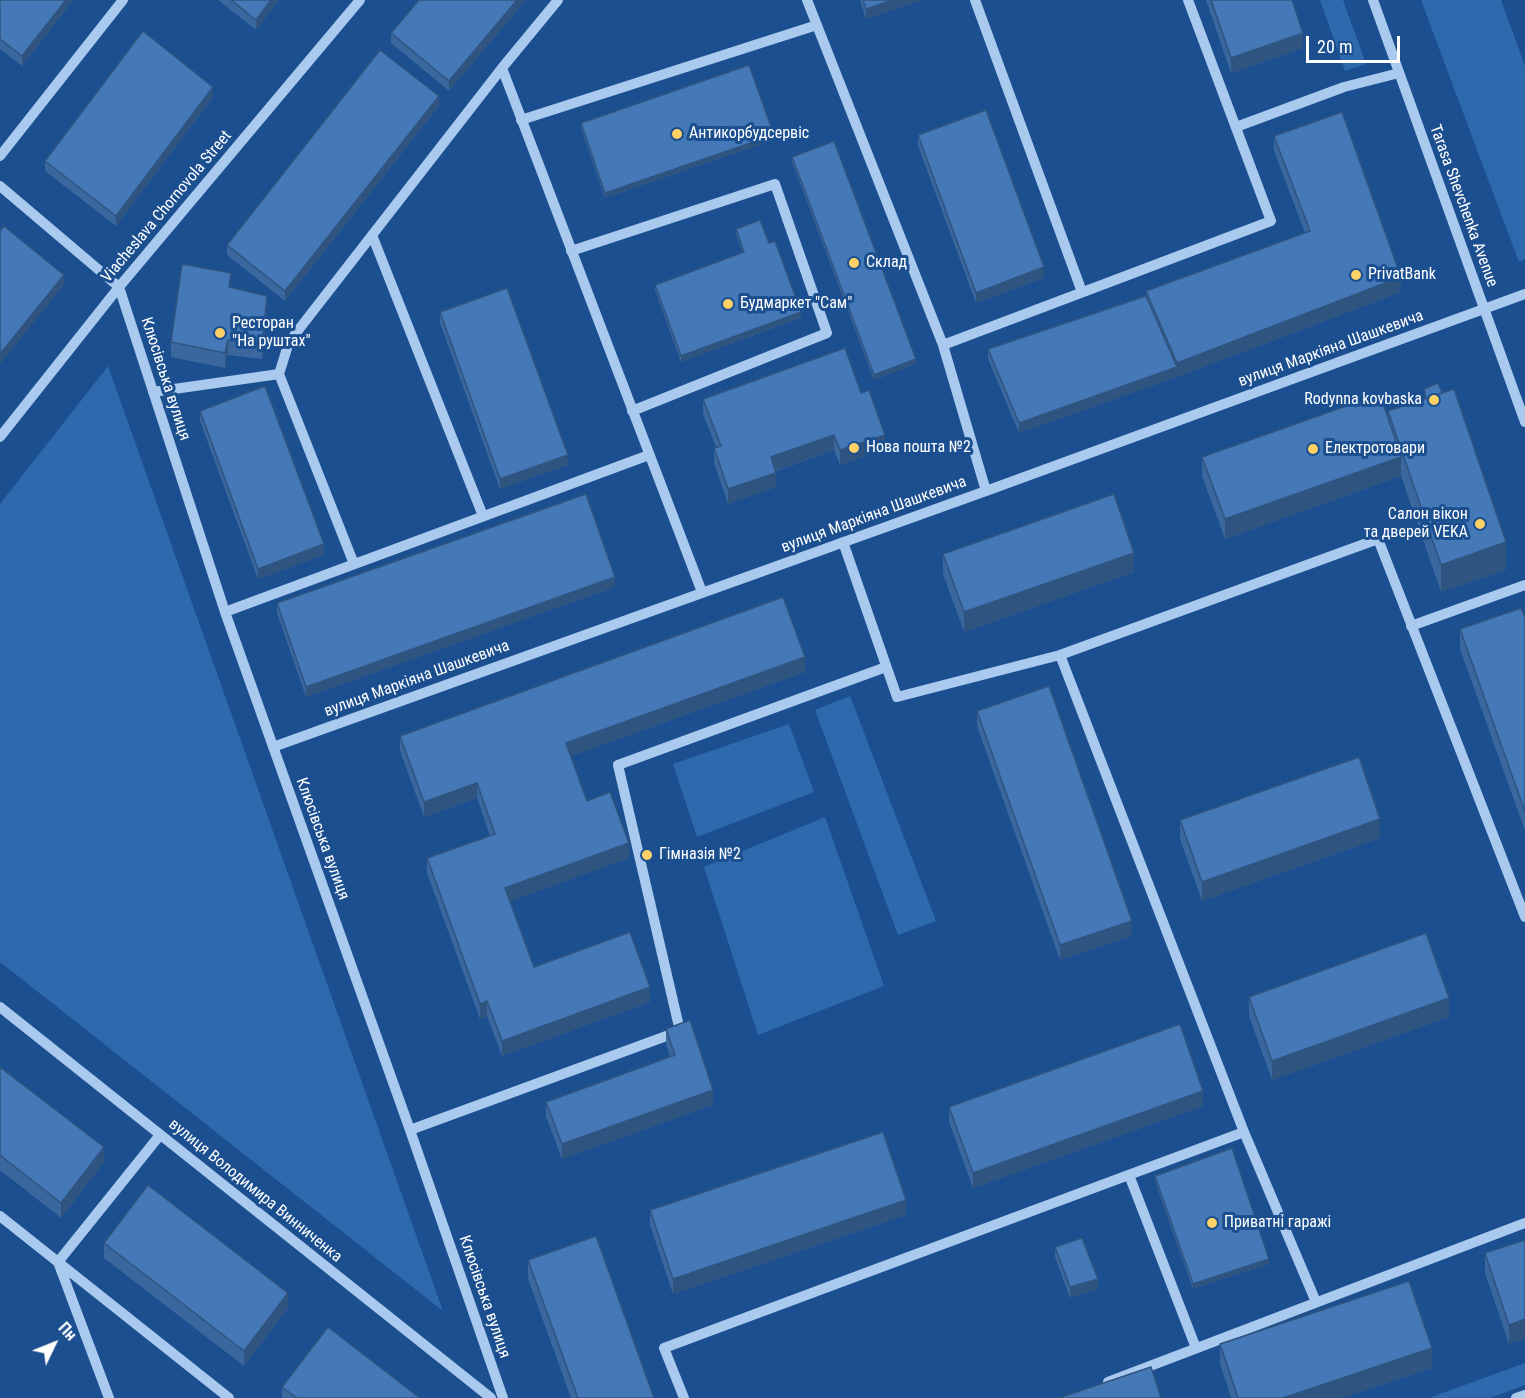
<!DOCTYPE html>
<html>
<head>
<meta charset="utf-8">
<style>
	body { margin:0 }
	#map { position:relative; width:1525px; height:1398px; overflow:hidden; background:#1b4f8f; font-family:"Roboto Condensed",sans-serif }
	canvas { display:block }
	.north { position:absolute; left:24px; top:1314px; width:60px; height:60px; -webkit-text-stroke:4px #1b4f8f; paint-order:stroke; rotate:47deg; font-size:16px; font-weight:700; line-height:24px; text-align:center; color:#fff }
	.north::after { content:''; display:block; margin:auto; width:21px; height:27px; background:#fff; clip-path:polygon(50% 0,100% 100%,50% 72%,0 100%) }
	.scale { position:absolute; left:1306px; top:36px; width:94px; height:27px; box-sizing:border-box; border:3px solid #fff; border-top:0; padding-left:8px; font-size:18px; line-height:21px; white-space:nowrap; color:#fff; -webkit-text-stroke:4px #1b4f8f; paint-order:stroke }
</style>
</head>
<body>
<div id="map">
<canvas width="1525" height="1398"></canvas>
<div class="north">Пн</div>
<div class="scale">20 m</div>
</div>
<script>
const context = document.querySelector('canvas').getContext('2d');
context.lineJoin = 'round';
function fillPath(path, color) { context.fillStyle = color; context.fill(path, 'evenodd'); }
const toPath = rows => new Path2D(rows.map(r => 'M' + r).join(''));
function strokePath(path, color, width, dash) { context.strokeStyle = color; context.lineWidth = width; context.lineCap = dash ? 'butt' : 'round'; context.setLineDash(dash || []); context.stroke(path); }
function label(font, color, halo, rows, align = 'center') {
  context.font = font + ' "Roboto Condensed",sans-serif'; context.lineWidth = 6; context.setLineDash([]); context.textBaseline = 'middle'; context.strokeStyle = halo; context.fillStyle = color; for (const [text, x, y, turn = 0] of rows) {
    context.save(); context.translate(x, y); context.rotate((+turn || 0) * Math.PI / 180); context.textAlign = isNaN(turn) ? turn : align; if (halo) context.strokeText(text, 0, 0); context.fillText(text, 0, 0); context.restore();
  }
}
const green = toPath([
	[1320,0,1343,0,1366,64,1345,71],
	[1421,0,1501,0,1525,66,1525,259,1519,262],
	[108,366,443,1311,0,962,0,504],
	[850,696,936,921,898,935,815,710],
	[789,724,814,792,697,837,673,764],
	[825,817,884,986,758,1035,704,867],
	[1525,1363,1525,1385,1490,1398,1429,1398]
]);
const minor = toPath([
	[807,0,943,345,986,491],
	[975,0,1082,292],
	[1373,0,1525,422],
	[502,68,702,592],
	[521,120,817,25],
	[1236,127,1344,87,1399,73],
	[0,156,123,0],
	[0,186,119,287,225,612,410,1130,503,1398],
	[372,235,483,516],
	[571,251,775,184,827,333,632,411],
	[943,345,1271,221,1188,0],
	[153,392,279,374],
	[0,437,119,287,360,0],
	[843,542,897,697,1060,655,1378,539,1525,917],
	[354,564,279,374,289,342,502,68,558,0],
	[225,612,649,455],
	[1411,626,1525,585],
	[1060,655,1244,1132,1316,1302],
	[273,747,986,491,1525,294],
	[0,1007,491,1398],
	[410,1130,680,1031,618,765,886,667],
	[1129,1175,1196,1348],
	[0,1216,229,1398],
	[58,1262,160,1135],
	[58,1262,109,1398],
	[1108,1382,1525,1223],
	[684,1398,664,1348,1244,1132],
	[1516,1398,1525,1395]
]);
const wall = toPath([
	[0,0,73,0,22,66,0,49],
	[218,0,279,0,256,30],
	[526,0,449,91,391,43,391,33],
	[860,0,922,0,866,19],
	[1206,0,1292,0,1303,48,1231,73],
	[213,97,116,226,45,171,45,161],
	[439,106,285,301,227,255,227,245],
	[581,123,774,140,605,198,581,128],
	[918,135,1044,278,976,303,918,146],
	[1274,136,1401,292,1177,377,1019,433,988,359,988,349,1146,296,1146,291,1305,233,1274,151],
	[792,157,916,364,874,380,792,162],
	[736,229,769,243,801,318,681,362,655,290,655,285,743,253,736,234],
	[231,288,267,311,262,359,228,355,225,368,171,357,171,342],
	[440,312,568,465,500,489,440,323],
	[1424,389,1506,570,1441,592,1401,476,1225,539,1202,476,1202,457,1388,419,1388,411,1425,399],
	[861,393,885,449,840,465,834,450,776,471,776,487,728,504,714,463,714,448,716,447,703,414,703,399],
	[200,411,324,555,258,579,200,421],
	[943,554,1134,572,964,632,943,574],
	[615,587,306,697,277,613,277,603],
	[1525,618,1525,831,1460,649,1460,629],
	[805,672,571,756,587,801,629,858,510,901,534,967,650,1002,502,1056,487,1016,480,1019,427,873,427,858,490,836,477,798,424,817,400,751,400,736],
	[977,711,1132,936,1060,960,977,726],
	[1180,820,1380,838,1202,901,1180,839],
	[1249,997,1449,1017,1272,1080,1249,1016],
	[666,1029,713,1105,562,1159,546,1117,546,1102,670,1057,666,1044],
	[0,1067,104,1162,61,1218,0,1170],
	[1203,1106,973,1188,949,1122,949,1107],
	[1155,1176,1269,1264,1193,1289,1155,1181],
	[650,1210,906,1215,673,1294,650,1225],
	[1525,1240,1509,1344,1485,1273,1485,1253],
	[104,1243,288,1308,244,1366,104,1258],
	[1055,1247,1098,1289,1070,1298,1055,1257],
	[528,1260,654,1398,571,1398,528,1279],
	[1220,1344,1432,1368,1342,1398,1231,1398,1220,1364],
	[282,1387,420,1398,282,1398]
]);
const shadedWall = toPath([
	[66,0,73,0,22,66,22,56],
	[271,0,279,0,256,30,256,20],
	[517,0,526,0,449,91,449,81],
	[893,0,922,0,866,19,866,9],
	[1303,33,1303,48,1231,73,1231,58],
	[213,87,213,97,116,226,116,216],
	[439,96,439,106,285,301,285,291],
	[774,135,774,140,605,198,605,193],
	[1044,267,1044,278,976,303,976,293],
	[64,275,64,285,0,364,0,354],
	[1401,277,1401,292,1177,377,1019,433,1019,423,1177,367,1177,363],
	[267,296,267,311,262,359,262,344],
	[801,312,801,318,681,362,681,356],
	[228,340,228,355,225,368,225,353],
	[916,359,916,364,874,380,874,375],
	[834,435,834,450,771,472,771,457],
	[885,435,885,449,840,465,840,450],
	[568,455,568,465,500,489,500,479],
	[1401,457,1401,476,1225,539,1225,519],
	[776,473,776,487,728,504,728,489],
	[1506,542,1506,570,1441,592,1441,565],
	[324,544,324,555,258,579,258,569],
	[1134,553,1134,572,964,632,964,612],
	[615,577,615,587,306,697,306,687],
	[805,657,805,672,566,758,566,743],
	[477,783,477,798,424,817,424,802],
	[1380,819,1380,838,1202,901,1202,882],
	[629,843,629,858,505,903,505,888],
	[1132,921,1132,936,1060,960,1060,945],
	[650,987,650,1002,502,1056,502,1041],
	[1449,998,1449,1017,1272,1080,1272,1061],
	[487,1001,487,1016,480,1019,480,1004],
	[713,1090,713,1105,562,1159,562,1144],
	[1203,1091,1203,1106,973,1188,973,1173],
	[104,1147,104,1162,61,1218,61,1203],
	[906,1200,906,1215,673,1294,673,1279],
	[1269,1259,1269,1264,1193,1289,1193,1284],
	[1098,1279,1098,1289,1070,1298,1070,1287],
	[288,1293,288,1308,244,1366,244,1351],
	[1525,1319,1525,1339,1509,1344,1509,1325],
	[1432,1348,1432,1368,1342,1398,1283,1398]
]);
const building = toPath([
	[0,0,66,0,22,56,0,39,0,0],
	[231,0,271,0,256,20,231,0],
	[419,0,517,0,449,81,391,33,419,0],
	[863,0,893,0,866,9,863,0],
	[1211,0,1292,0,1303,33,1231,58,1211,0],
	[143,31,213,87,116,216,45,161,143,31],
	[380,50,439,96,285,291,227,245,380,50],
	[749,65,774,135,605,193,581,123,749,65],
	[986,110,1044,267,976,293,918,135,986,110],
	[1342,112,1401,277,1177,363,1146,291,1310,231,1274,136,1342,112],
	[834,141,916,359,874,375,792,157,834,141],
	[760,220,769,243,775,241,801,312,681,356,655,285,744,252,736,229,760,220],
	[4,226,64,275,0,354,0,231,4,226],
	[182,264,231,273,229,287,267,296,262,344,228,340,225,353,171,342,182,264],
	[507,288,568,455,500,479,440,312,507,288],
	[1146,296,1177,367,1019,423,988,349,1146,296],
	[845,348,861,393,869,390,885,435,840,450,834,435,771,457,776,473,728,489,714,448,721,446,703,399,845,348],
	[1438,383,1442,393,1426,399,1424,389,1438,383],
	[265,386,324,544,258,569,200,411,265,386],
	[1454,389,1506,542,1441,565,1388,411,1454,389],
	[1380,394,1401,457,1225,519,1202,457,1380,394],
	[586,494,615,577,306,687,277,603,586,494],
	[1114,494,1134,553,964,612,943,554,1114,494],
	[783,597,805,657,566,743,587,801,610,792,629,843,505,888,534,967,630,932,650,987,502,1041,487,1001,480,1004,427,858,495,834,477,783,424,802,400,736,783,597],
	[1521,608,1525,618,1525,812,1460,629,1521,608],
	[1049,686,1132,921,1060,945,977,711,1049,686],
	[1359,757,1380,819,1202,882,1180,820,1359,757],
	[1426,933,1449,998,1272,1061,1249,997,1426,933],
	[690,1020,713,1090,562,1144,546,1102,675,1055,666,1029,690,1020],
	[1180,1024,1203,1091,973,1173,949,1107,1180,1024],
	[0,1067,104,1147,61,1203,0,1155,0,1067],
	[883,1132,906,1200,673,1279,650,1210,883,1132],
	[1232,1148,1269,1259,1193,1284,1155,1176,1232,1148],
	[148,1185,288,1293,244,1351,104,1243,148,1185],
	[596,1236,654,1398,578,1398,528,1260,596,1236],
	[1082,1238,1098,1279,1070,1287,1055,1247,1082,1238],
	[1525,1240,1525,1319,1509,1325,1485,1253,1525,1240],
	[1409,1281,1432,1348,1283,1398,1238,1398,1220,1344,1409,1281],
	[328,1327,420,1398,297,1398,282,1387,328,1327],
	[1151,1367,1161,1398,1059,1398,1151,1367]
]);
const markers = [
	[677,134,6,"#ffd166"],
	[854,263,6,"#ffd166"],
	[1356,275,6,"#ffd166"],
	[728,304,6,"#ffd166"],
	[220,333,6,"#ffd166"],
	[1434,400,6,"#ffd166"],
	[854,448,6,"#ffd166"],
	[1313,449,6,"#ffd166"],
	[1480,524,6,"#ffd166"],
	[647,855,6,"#ffd166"],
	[1212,1223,6,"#ffd166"]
];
const poiNames = [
	["Антикорбудсервіс",689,134],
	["Склад",866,263],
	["PrivatBank",1368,275],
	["Будмаркет \"Сам\"",740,304],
	["Ресторан",232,324],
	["\"На руштах\"",232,342],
	["Rodynna kovbaska",1422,400,"right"],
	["Нова пошта №2",866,448],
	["Електротовари",1325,449],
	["Салон вікон",1468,515,"right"],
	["та дверей VEKA",1468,533,"right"],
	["Гімназія №2",659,855],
	["Приватні гаражі",1224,1223]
];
const streetNames = [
	["Tarasa Shevchenka Avenue",1463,206,70],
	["Viacheslava Chornovola Street",167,207,-50],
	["вулиця Маркіяна Шашкевича",1331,349,-20],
	["Клюсівська вулиця",165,379,72],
	["вулиця Маркіяна Шашкевича",874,515,-20],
	["вулиця Маркіяна Шашкевича",417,679,-20],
	["Клюсівська вулиця",322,839,70],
	["вулиця Володимира Винниченка",255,1191,39],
	["Клюсівська вулиця",484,1297,71]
];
fillPath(green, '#2e69ad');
strokePath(minor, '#a9c9ee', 10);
fillPath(wall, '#3a679d');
fillPath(shadedWall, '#305480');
fillPath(building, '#4478b7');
strokePath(building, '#305480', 1.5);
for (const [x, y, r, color] of markers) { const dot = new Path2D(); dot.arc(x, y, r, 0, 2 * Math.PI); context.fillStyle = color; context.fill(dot); strokePath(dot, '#1b4f8f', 2); }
label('16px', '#fff', '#1b4f8f', poiNames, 'left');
label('16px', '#fff', '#1b4f8f', streetNames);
</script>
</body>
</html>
